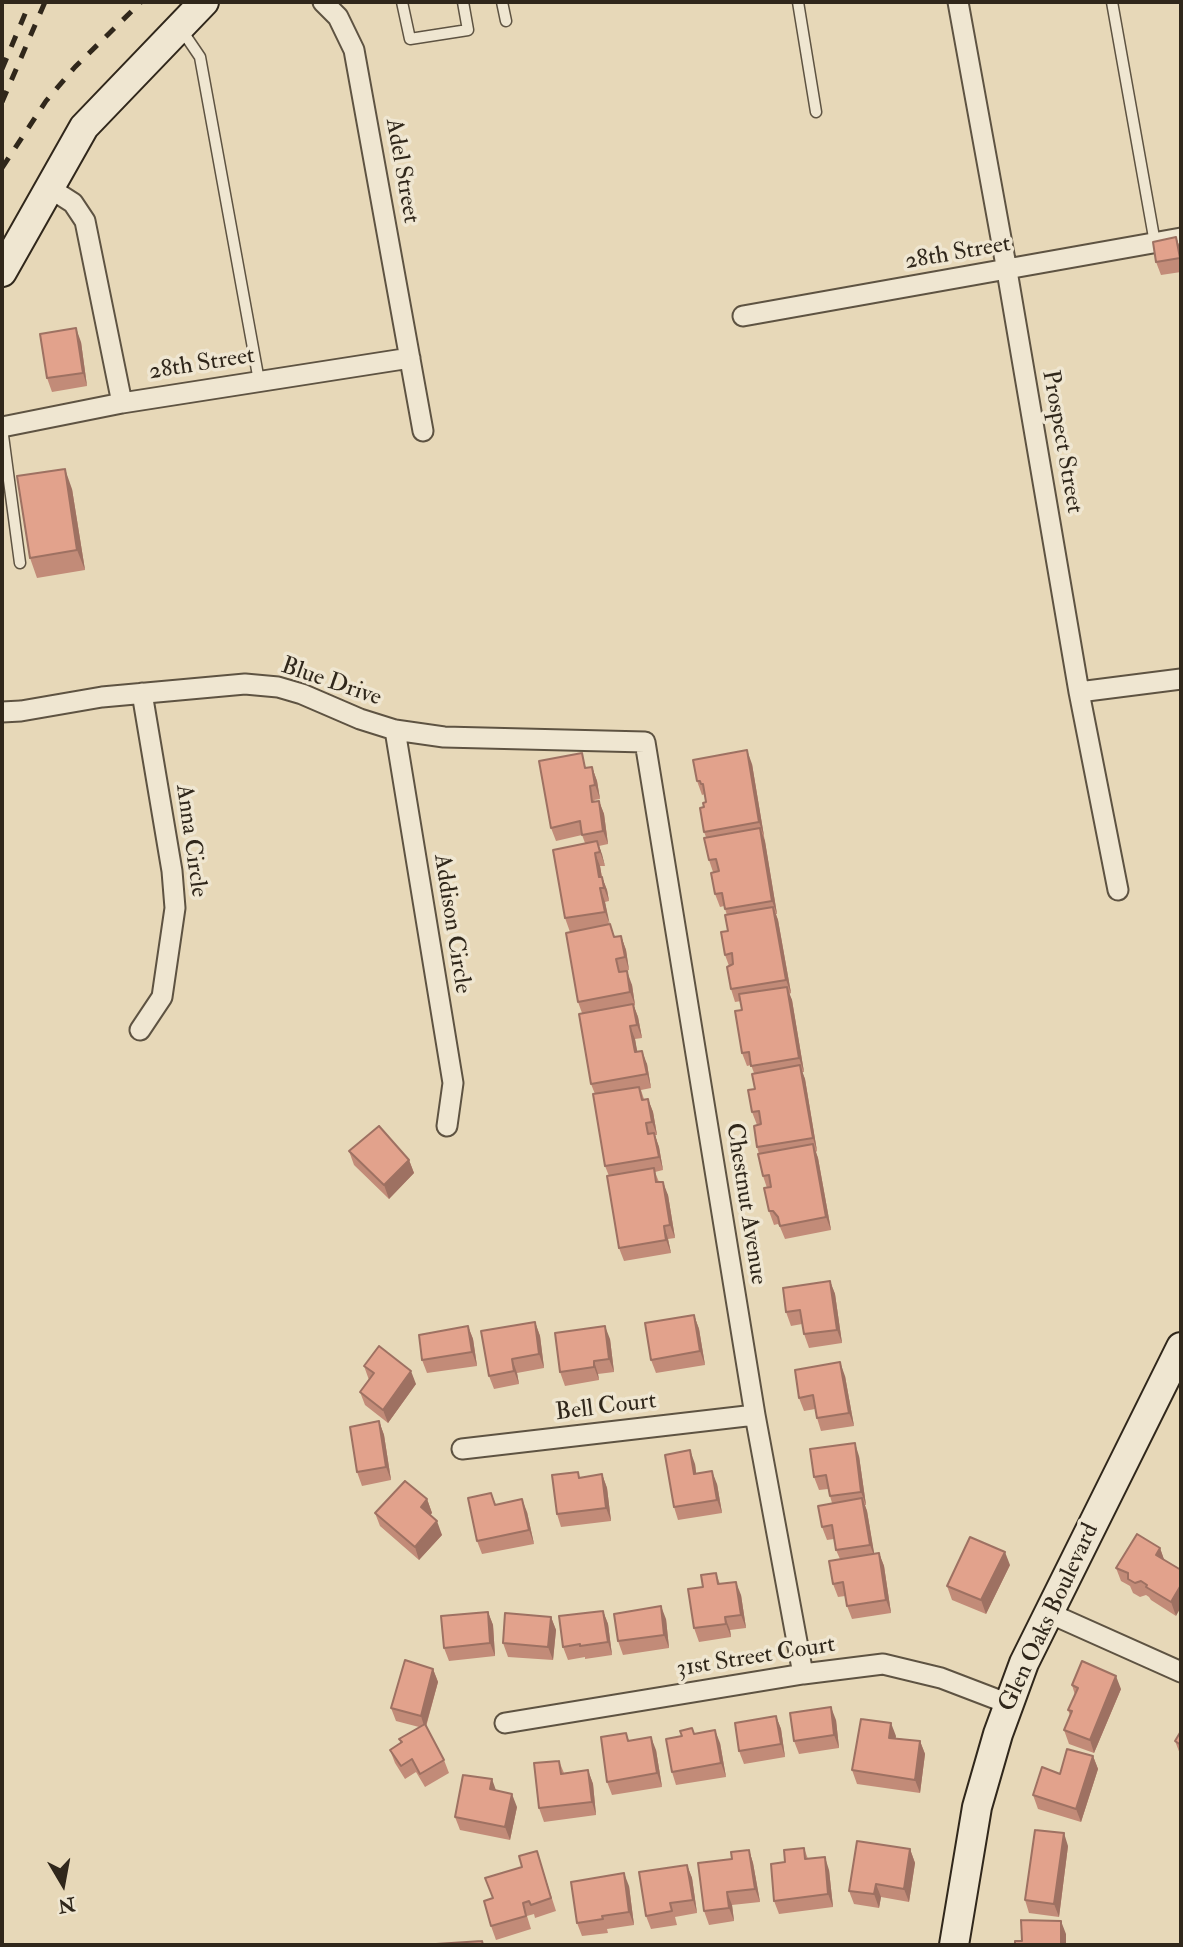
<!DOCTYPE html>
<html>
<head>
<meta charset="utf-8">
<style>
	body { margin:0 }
	#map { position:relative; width:1183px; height:1947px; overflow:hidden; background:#e7d8b8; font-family:"IM FELL Double Pica",serif }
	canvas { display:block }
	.frame { position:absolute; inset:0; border:4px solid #30271b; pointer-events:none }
	.north { position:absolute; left:28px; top:1849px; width:70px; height:70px; -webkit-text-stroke:5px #efe6d1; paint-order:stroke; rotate:170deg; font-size:19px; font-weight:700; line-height:28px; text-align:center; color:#30271b }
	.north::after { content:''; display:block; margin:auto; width:24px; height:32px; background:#30271b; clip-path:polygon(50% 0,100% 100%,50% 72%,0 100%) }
</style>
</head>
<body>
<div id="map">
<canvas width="1183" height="1947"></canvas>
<div class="frame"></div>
<div class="north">N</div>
</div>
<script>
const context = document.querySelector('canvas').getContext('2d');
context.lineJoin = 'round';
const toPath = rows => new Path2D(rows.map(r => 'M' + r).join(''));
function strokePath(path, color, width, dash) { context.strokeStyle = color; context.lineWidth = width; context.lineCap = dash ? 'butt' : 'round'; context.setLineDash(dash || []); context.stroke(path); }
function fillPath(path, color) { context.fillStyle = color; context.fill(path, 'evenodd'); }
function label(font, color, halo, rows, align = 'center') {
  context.font = font + ' "IM FELL Double Pica",serif'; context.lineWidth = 7; context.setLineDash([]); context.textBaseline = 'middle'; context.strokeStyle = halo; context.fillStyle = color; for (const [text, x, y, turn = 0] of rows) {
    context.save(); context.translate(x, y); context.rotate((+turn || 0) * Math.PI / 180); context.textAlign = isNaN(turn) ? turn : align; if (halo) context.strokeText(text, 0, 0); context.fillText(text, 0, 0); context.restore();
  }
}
const service = toPath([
	[402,2,410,39,468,30,463,2],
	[502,2,506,21],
	[798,2,816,112],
	[1112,2,1155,243],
	[181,29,200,57,259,381],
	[2,428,20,563]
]);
const minor = toPath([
	[323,2,338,17,354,50,423,431],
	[958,2,1007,271,1079,692,1118,890],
	[48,187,73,203,85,221,122,403],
	[743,316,1181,238],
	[2,427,122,403,410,358],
	[1079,692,1181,679],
	[2,712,21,711,102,697,245,684,278,687,302,694,360,719,395,730,444,737,645,742,755,1415,803,1674],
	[395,730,453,1083,447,1126],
	[140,1030,162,997,175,908,172,871,142,693],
	[462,1449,755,1415],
	[1049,1613,1181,1672],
	[505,1723,803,1674,883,1664,941,1678,1009,1704]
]);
const secondary = toPath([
	[2,272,84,127,204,2],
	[954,1945,977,1807,998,1734,1024,1663,1181,1347]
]);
const rail = toPath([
	[2,69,30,2],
	[2,102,45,2],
	[2,168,46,101,75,67,141,2]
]);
const wall = toPath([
	[1176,237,1181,251,1181,272,1161,275,1156,262],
	[81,342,87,386,52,392,47,378],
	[72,489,85,570,37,578,30,558],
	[752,764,777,914,776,914,778,920,791,993,789,994,792,1000,804,1072,802,1072,805,1079,817,1151,816,1152,818,1158,831,1230,785,1239,780,1227,778,1224,774,1225,769,1211,767,1188,763,1176,759,1154,757,1147,757,1125,752,1112,755,1089,754,1073,751,1065,747,1066,742,1053,742,1010,741,1001,735,1002,731,989,729,966,725,955,728,931,727,915,724,906,720,907,715,894,713,872,709,860,706,837,704,832,704,807,706,802,705,794,702,795,697,781],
	[592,767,597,781,600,799,594,800,595,801,599,801,604,814,608,844,599,846,605,866,600,866,602,877,607,890,609,901,605,902,609,924,615,937,621,936,626,950,629,970,623,972,632,985,635,1005,634,1006,638,1017,642,1038,635,1039,637,1052,647,1064,651,1088,641,1090,644,1099,648,1099,653,1112,657,1135,655,1135,659,1147,663,1170,655,1172,659,1182,668,1195,675,1238,668,1239,671,1253,624,1261,619,1248,609,1176,605,1166,595,1094,591,1084,582,1013,578,1002,570,932,565,918,585,843,582,835,556,841,551,828,587,768],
	[349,1151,409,1160,414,1173,389,1199,354,1165],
	[830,1281,835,1294,842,1343,809,1348,804,1334,802,1324,791,1326,786,1312],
	[694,1315,699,1329,705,1365,656,1373,651,1360],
	[535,1322,540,1336,544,1368,517,1373,519,1384,494,1389,489,1376],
	[468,1326,473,1339,477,1366,427,1373,422,1360],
	[610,1339,614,1372,598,1374,599,1380,565,1386,560,1372],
	[364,1366,416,1384,388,1423,365,1405,360,1392,369,1380],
	[845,1376,854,1426,821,1431,817,1418,815,1409,804,1411,799,1398],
	[379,1421,384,1435,391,1480,362,1486,357,1472],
	[859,1456,866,1505,865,1505,867,1511,874,1554,879,1553,884,1566,891,1613,852,1619,847,1606,845,1596,838,1597,833,1584,840,1559,836,1550,834,1539,827,1540,822,1527,832,1503,828,1489,819,1490,814,1477],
	[695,1464,696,1473,717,1484,722,1513,678,1520,674,1507],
	[602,1474,607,1488,611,1521,561,1527,557,1514,580,1478],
	[491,1493,496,1505,527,1512,534,1544,482,1554,477,1541],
	[427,1499,432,1513,430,1515,442,1535,419,1560,380,1526,375,1513],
	[1160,1548,1164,1560,1176,1616,1151,1600,1149,1597,1146,1595,1140,1597,1133,1593,1130,1586,1121,1581,1116,1568],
	[1010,1565,986,1614,952,1600,947,1586],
	[716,1573,720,1584,741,1595,746,1628,730,1630,731,1637,699,1642,694,1628,703,1587],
	[603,1611,608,1624,612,1655,585,1659,585,1657,568,1660,563,1647],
	[488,1612,493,1625,495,1656,449,1661,444,1648],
	[551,1617,556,1630,553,1660,508,1657,503,1643],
	[666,1619,669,1648,623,1655,618,1641],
	[433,1669,438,1682,426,1727,444,1760,449,1773,425,1787,416,1772,405,1779,395,1763,390,1750,401,1743,399,1739,419,1727,396,1721,391,1708],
	[1072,1685,1121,1689,1094,1753,1069,1744,1064,1730,1070,1715,1068,1710,1075,1695],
	[776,1716,781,1729,785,1757,744,1764,739,1751],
	[836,1720,839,1748,799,1754,794,1741],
	[692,1728,694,1733,720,1743,726,1777,676,1785,672,1772,682,1736],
	[1181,1731,1181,1755,1180,1754,1175,1741],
	[626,1733,629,1741,656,1750,662,1787,612,1795,607,1782],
	[896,1736,895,1738,920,1741,925,1754,920,1793,857,1784,852,1770],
	[1093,1756,1098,1769,1081,1822,1038,1809,1033,1795,1060,1774],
	[559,1761,564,1773,588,1770,593,1784,596,1815,544,1822,539,1808],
	[517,1807,510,1840,460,1830,455,1817],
	[1068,1846,1059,1917,1029,1913,1025,1900],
	[804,1848,808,1859,829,1870,833,1907,779,1914,774,1901,785,1862],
	[910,1849,915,1863,909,1902,881,1897,879,1908,854,1904,849,1891],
	[749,1850,753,1863,760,1902,732,1905,734,1921,709,1925,704,1911,732,1859],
	[541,1864,556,1911,535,1918,534,1914,527,1916,531,1929,496,1940,491,1926,492,1898],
	[687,1865,692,1878,697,1913,675,1917,677,1925,651,1929,646,1916],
	[629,1886,634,1925,607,1929,608,1933,582,1936,577,1923]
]);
const shadedWall = toPath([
	[1176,237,1181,251,1181,262,1180,258],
	[76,328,81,342,87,386,83,373],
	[65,469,72,489,85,570,77,550],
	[747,750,752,764,764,836,759,822],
	[592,767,597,781,600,799,595,785],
	[599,801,604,814,608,844,603,831],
	[760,828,765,841,777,914,772,901],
	[597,841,602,854,605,866,600,852],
	[595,853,600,866,604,890,599,877],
	[602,877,607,890,609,901,604,888],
	[600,888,605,902,610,925,605,912],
	[773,907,778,920,791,993,786,980],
	[621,936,626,950,629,970,625,957],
	[627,971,632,985,635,1005,630,992],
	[787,987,792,1000,804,1072,799,1058],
	[633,1004,638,1017,642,1038,637,1025],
	[630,1026,635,1039,640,1066,635,1052],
	[642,1051,647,1064,651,1088,647,1074],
	[800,1065,805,1079,817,1151,813,1138],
	[648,1099,653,1112,657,1135,652,1122],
	[654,1133,659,1147,663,1170,659,1157],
	[813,1144,818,1158,831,1230,826,1217],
	[409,1160,414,1173,389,1199,384,1185],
	[663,1182,668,1195,675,1238,670,1225],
	[664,1226,668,1239,671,1253,666,1240],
	[830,1281,835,1294,842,1343,837,1330],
	[694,1315,699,1329,705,1365,700,1351],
	[535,1322,540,1336,544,1368,539,1354],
	[468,1326,473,1339,477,1366,472,1352],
	[605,1326,610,1339,614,1372,609,1359],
	[512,1359,517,1373,519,1384,514,1371],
	[594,1361,598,1374,599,1380,594,1367],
	[840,1362,845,1376,854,1426,849,1413],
	[411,1371,416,1384,388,1423,383,1410],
	[379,1421,384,1435,391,1480,386,1467],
	[855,1443,859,1456,866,1505,861,1492],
	[690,1450,695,1464,698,1487,694,1474],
	[712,1471,717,1484,722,1513,717,1500],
	[602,1474,607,1488,611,1521,606,1508],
	[862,1498,867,1511,875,1558,870,1545],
	[427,1499,432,1513,425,1521,421,1507],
	[522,1499,527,1512,534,1544,529,1530],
	[437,1521,442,1535,419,1560,415,1547],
	[1160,1548,1165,1562,1156,1555],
	[1005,1552,1010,1565,986,1614,981,1600],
	[879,1553,884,1566,891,1613,886,1600],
	[736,1582,741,1595,746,1628,741,1615],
	[1181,1585,1181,1607,1176,1616,1171,1602],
	[661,1606,666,1619,669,1648,664,1635],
	[603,1611,608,1624,612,1655,608,1642],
	[488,1612,493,1625,495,1656,490,1643],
	[551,1617,556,1630,553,1660,548,1647],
	[725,1617,730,1630,731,1637,726,1624],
	[433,1669,438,1682,425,1729,421,1716],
	[1116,1676,1121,1689,1094,1753,1090,1740],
	[831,1707,836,1720,839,1748,834,1735],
	[776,1716,781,1729,785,1757,781,1744],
	[891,1723,896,1736,894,1751,889,1738],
	[715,1730,720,1743,726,1777,721,1763],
	[651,1737,656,1750,662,1787,657,1773],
	[920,1741,925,1754,920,1793,915,1780],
	[1093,1756,1098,1769,1081,1822,1076,1809],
	[588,1770,593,1784,596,1815,592,1802],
	[492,1779,497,1793,490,1789],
	[512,1794,517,1807,510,1840,505,1827],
	[1064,1833,1068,1846,1059,1917,1054,1904],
	[910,1849,915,1863,909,1902,904,1889],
	[749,1850,753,1863,760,1902,755,1889],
	[825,1857,829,1870,833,1907,828,1894],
	[687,1865,692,1878,697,1913,693,1900],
	[624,1873,629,1886,634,1925,629,1912],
	[876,1884,881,1897,879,1908,874,1894],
	[727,1892,732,1905,734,1921,729,1908],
	[1061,1921,1066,1934,1066,1945,1061,1945]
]);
const building = toPath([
	[1176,237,1180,258,1156,262,1153,242,1176,237],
	[76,328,83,373,47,378,40,334,76,328],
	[65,469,77,550,30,558,17,476,65,469],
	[747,750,759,822,704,832,700,808,704,807,703,803,706,802,703,784,701,784,700,781,697,781,693,760,747,750],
	[582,753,585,768,592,767,595,785,590,786,592,802,599,801,603,831,582,835,580,821,551,828,539,761,582,753],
	[760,828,772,901,725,909,722,893,715,894,711,873,719,871,716,859,709,860,704,838,760,828],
	[597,841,600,852,595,853,599,877,602,877,604,888,600,888,605,912,565,918,553,850,597,841],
	[773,907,786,980,731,989,727,967,733,964,732,953,725,955,721,932,728,931,725,915,773,907],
	[610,924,614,937,621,936,625,957,616,959,619,972,627,971,630,992,578,1002,566,933,610,924],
	[787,987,799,1058,751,1066,749,1052,742,1053,735,1011,742,1010,739,994,787,987],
	[633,1004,637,1025,630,1026,635,1052,642,1051,647,1074,591,1084,579,1014,633,1004],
	[800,1065,813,1138,757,1147,754,1126,761,1124,759,1111,752,1112,748,1090,755,1089,752,1074,800,1065],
	[639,1087,642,1100,648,1099,652,1122,646,1123,648,1134,654,1133,659,1157,605,1166,593,1094,639,1087],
	[379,1126,409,1160,384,1185,349,1151,379,1126],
	[813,1144,826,1217,780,1226,778,1217,773,1211,769,1211,764,1188,771,1187,769,1175,763,1176,758,1154,813,1144],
	[654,1168,656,1182,663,1182,670,1225,664,1226,666,1240,619,1248,607,1176,654,1168],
	[830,1281,837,1330,804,1334,800,1310,786,1312,783,1288,830,1281],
	[694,1315,700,1351,651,1360,645,1323,694,1315],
	[535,1322,539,1354,512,1359,514,1371,489,1376,481,1331,535,1322],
	[468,1326,472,1352,422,1360,419,1335,468,1326],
	[605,1326,609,1359,594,1361,594,1367,560,1372,555,1333,605,1326],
	[379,1346,411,1371,383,1410,360,1392,374,1373,364,1366,379,1346],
	[840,1362,849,1413,817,1418,813,1395,799,1398,795,1370,840,1362],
	[379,1421,386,1467,357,1472,350,1427,379,1421],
	[855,1443,861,1492,830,1496,826,1475,814,1477,810,1449,855,1443],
	[690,1450,694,1474,712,1471,717,1500,674,1507,665,1455,690,1450],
	[578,1472,579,1478,602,1474,606,1508,557,1514,552,1475,578,1472],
	[405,1481,427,1499,421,1507,437,1521,415,1547,375,1513,405,1481],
	[491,1493,495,1505,522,1499,529,1530,477,1541,468,1498,491,1493],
	[862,1498,870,1545,836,1550,832,1525,822,1527,818,1506,862,1498],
	[1137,1534,1160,1548,1156,1555,1181,1570,1181,1585,1171,1602,1146,1587,1147,1585,1141,1581,1135,1583,1128,1579,1128,1573,1116,1568,1137,1534],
	[970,1537,1005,1552,981,1600,947,1586,970,1537],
	[879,1553,886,1600,847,1606,843,1582,833,1584,829,1561,879,1553],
	[716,1573,718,1584,736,1582,741,1615,725,1617,726,1624,694,1628,688,1589,703,1587,701,1575,716,1573],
	[661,1606,664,1635,618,1641,614,1614,661,1606],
	[603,1611,608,1642,580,1646,580,1644,563,1647,559,1616,603,1611],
	[488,1612,490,1643,444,1648,441,1616,488,1612],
	[505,1613,551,1617,548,1647,503,1643,505,1613],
	[405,1660,433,1669,421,1716,391,1708,405,1660],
	[1082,1661,1116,1676,1090,1740,1064,1730,1072,1711,1068,1710,1078,1688,1072,1685,1082,1661],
	[831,1707,834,1735,794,1741,790,1713,831,1707],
	[776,1716,781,1744,739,1751,735,1723,776,1716],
	[861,1719,891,1723,889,1738,920,1741,915,1780,852,1770,861,1719],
	[425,1724,444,1760,420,1774,412,1759,401,1766,390,1750,402,1742,399,1739,425,1724],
	[692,1728,694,1734,715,1730,721,1763,672,1772,666,1739,682,1736,680,1731,692,1728],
	[1181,1731,1181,1745,1175,1741,1181,1731],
	[626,1733,628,1741,651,1737,657,1773,607,1782,601,1737,626,1733],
	[1067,1749,1093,1756,1076,1809,1033,1795,1042,1767,1060,1774,1067,1749],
	[559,1761,561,1774,588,1770,592,1802,539,1808,534,1763,559,1761],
	[463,1775,492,1779,490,1789,512,1794,505,1827,455,1817,463,1775],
	[1035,1830,1064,1833,1054,1904,1025,1900,1035,1830],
	[857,1841,910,1849,904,1889,876,1884,874,1894,849,1891,857,1841],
	[804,1848,805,1859,825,1857,828,1894,774,1901,771,1864,785,1862,784,1850,804,1848],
	[749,1850,755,1889,727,1892,729,1908,704,1911,698,1863,732,1859,731,1852,749,1850],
	[537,1851,551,1898,531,1905,529,1901,523,1903,526,1916,491,1926,484,1901,493,1898,485,1878,522,1867,519,1856,537,1851],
	[687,1865,693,1900,670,1903,672,1911,646,1916,639,1872,687,1865],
	[624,1873,629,1912,602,1916,603,1919,577,1923,571,1882,624,1873],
	[1021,1920,1061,1921,1061,1945,1015,1945,1015,1941,1022,1941,1021,1920],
	[482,1941,483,1945,437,1945,436,1944,482,1941]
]);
const streetNames = [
	["Adel Street",401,171,80],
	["28th Street",958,254,-10],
	["28th Street",202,365,-9],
	["Prospect Street",1061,442,80],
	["Blue Drive",331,683,19],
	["Anna Circle",190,841,82],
	["Addison Circle",451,924,81],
	["Chestnut Avenue",745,1204,81],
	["Bell Court",606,1408,-7],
	["Glen Oaks Boulevard",1050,1618,-65],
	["31st Street Court",756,1658,-9]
];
strokePath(service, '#5e5342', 13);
strokePath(minor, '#5e5342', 23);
strokePath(secondary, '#30271b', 32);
strokePath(service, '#efe6d1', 10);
strokePath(minor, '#efe6d1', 19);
strokePath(secondary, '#efe6d1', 28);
strokePath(rail, '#30271b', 5, [12, 12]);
fillPath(wall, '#c28b78');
fillPath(shadedWall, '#9e7162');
fillPath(building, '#e2a28c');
strokePath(building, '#9e7162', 2);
label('24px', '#30271b', '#efe6d1', streetNames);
</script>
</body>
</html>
